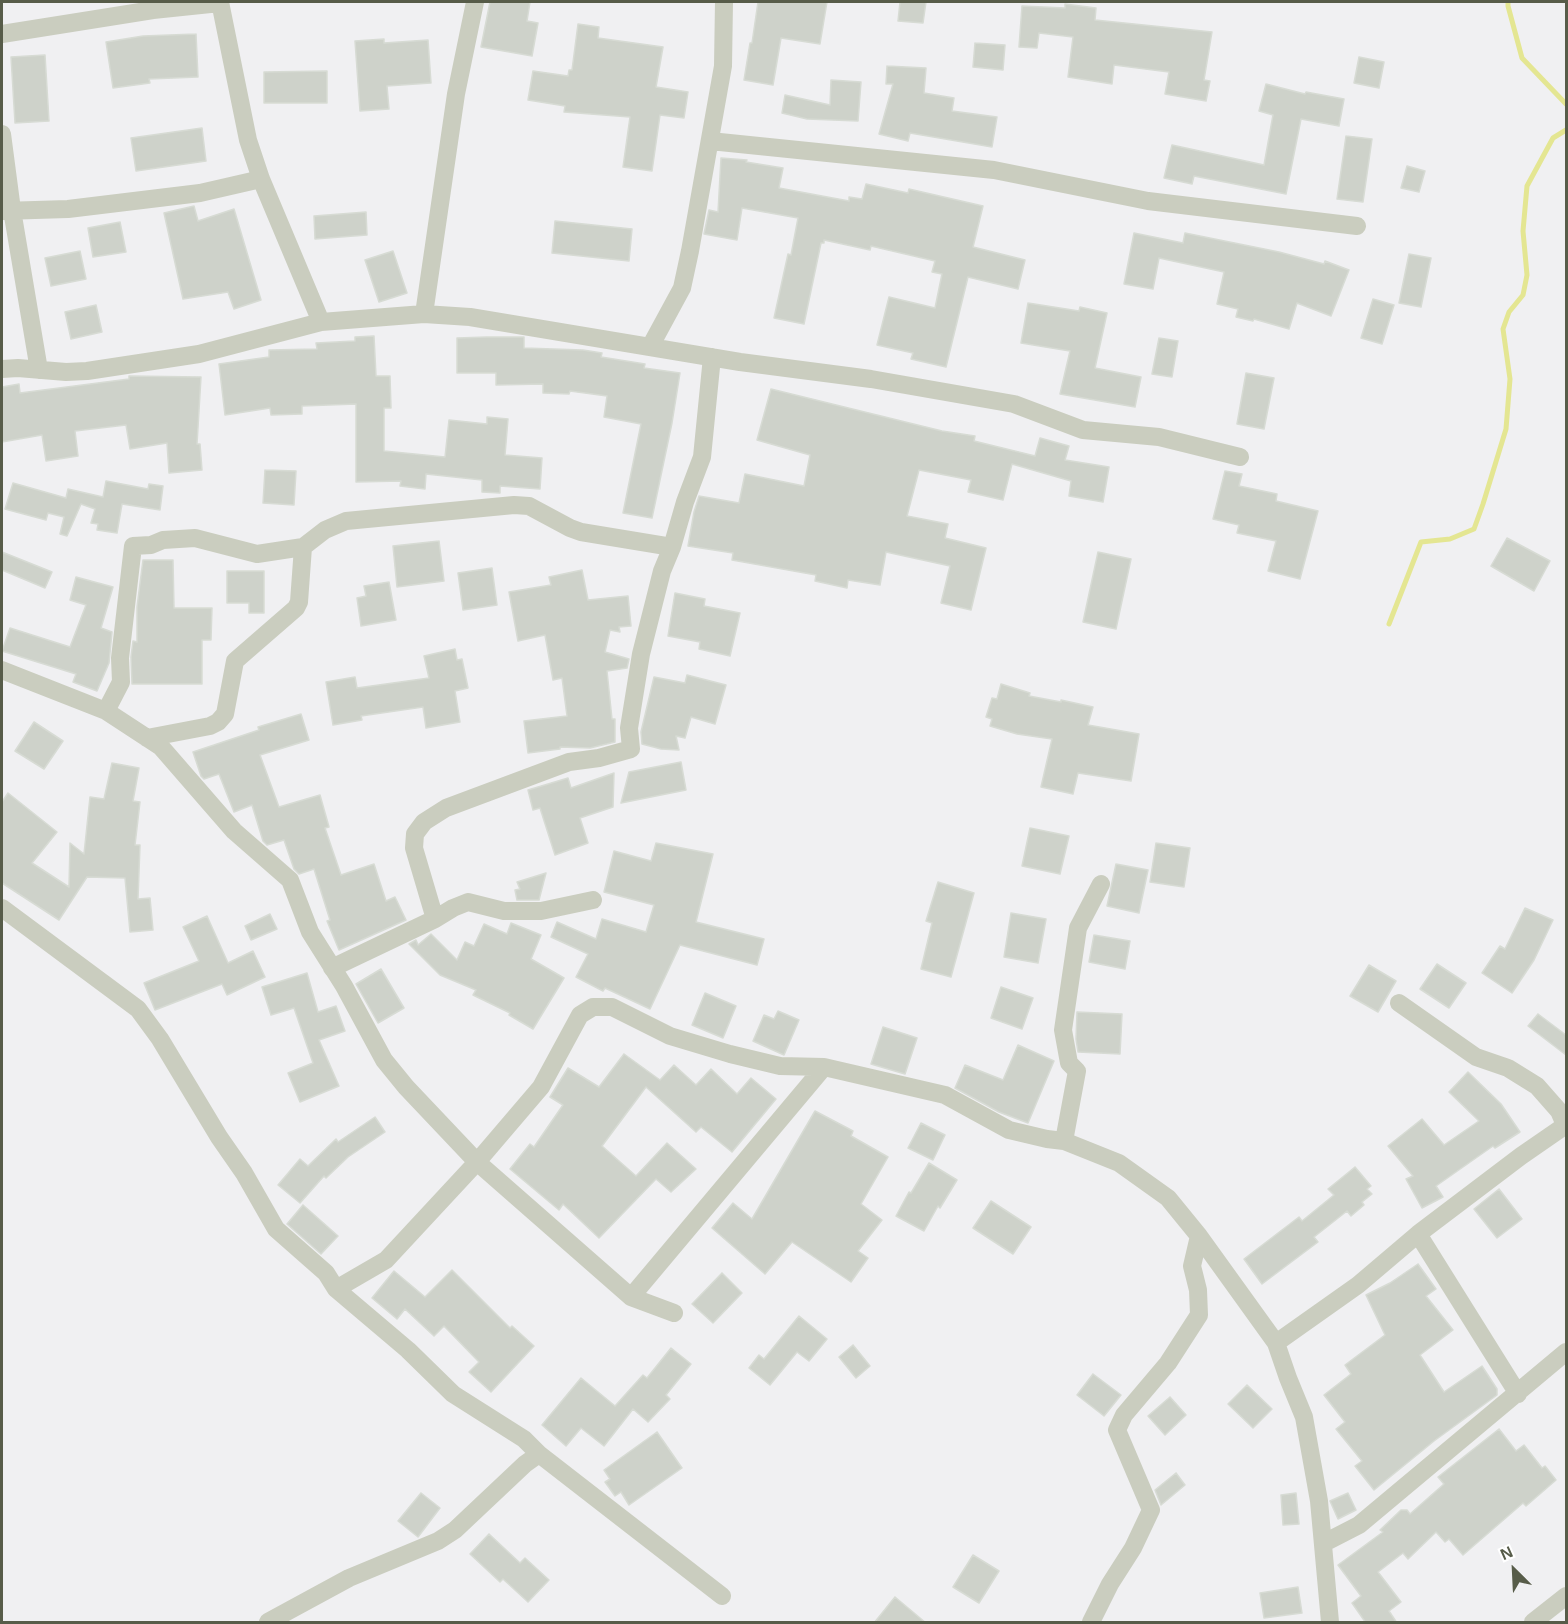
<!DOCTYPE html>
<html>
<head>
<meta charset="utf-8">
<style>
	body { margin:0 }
	#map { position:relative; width:1568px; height:1624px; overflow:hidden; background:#f0f0f2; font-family:Arial,sans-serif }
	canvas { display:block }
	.frame { position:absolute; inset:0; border:3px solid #575c49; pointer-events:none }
	.north { position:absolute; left:1484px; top:1540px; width:60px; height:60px; -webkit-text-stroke:4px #fff; paint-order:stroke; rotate:336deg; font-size:16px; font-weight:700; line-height:24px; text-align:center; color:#575c49 }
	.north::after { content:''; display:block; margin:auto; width:21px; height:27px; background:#575c49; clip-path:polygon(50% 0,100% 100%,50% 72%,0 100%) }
</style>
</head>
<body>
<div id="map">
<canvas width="1568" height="1624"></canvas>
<div class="frame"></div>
<div class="north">N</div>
</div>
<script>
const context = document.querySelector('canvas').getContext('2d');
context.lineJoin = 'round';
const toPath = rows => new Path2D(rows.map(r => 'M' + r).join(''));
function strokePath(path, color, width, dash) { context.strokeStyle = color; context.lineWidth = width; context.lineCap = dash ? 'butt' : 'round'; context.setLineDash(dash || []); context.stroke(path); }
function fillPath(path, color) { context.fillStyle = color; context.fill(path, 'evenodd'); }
const stream = toPath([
	[1508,2,1508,6,1522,58,1566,104],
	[1389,624,1421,542,1450,539,1474,529,1483,504,1506,429,1510,379,1503,329,1509,312,1523,295,1527,275,1523,231,1527,186,1553,138,1566,130]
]);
const building = toPath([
	[490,2,530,2,527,21,538,23,532,56,481,47,490,2],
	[758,2,827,2,820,44,781,38,773,85,744,80,750,43,752,43,758,2],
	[900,2,926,2,923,23,898,21,900,2],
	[1065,4,1096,8,1095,20,1212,32,1204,80,1210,81,1206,101,1165,94,1169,72,1114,65,1112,84,1068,77,1073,37,1039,33,1037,48,1019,47,1022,6,1065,8,1065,4],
	[578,24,599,27,598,38,663,47,656,87,688,92,684,118,660,115,652,171,623,167,630,117,564,112,565,106,528,100,533,71,568,76,569,70,572,70,578,24],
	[196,34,198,77,149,79,150,83,113,88,106,42,143,36,196,34],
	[384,39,384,43,428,40,431,83,387,86,389,109,360,111,355,41,384,39],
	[975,43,1005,45,1003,70,973,67,975,43],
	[45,55,49,121,15,123,11,57,45,55],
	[1359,57,1384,62,1379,88,1354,83,1359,57],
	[887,66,926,68,924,93,954,98,952,111,997,117,992,147,910,133,908,141,879,134,893,84,886,84,887,66],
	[327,71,327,103,264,103,264,72,327,71],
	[831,80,861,82,858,121,807,119,782,113,785,95,830,105,831,80],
	[1266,84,1305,94,1306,92,1344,99,1339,126,1301,119,1286,194,1194,176,1192,184,1164,178,1172,145,1264,165,1273,115,1259,111,1266,84],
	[202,128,206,161,136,171,131,138,202,128],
	[1346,136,1372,139,1363,202,1337,199,1346,136],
	[721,158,747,160,746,162,783,168,779,188,849,201,849,197,862,199,866,184,908,193,909,189,983,206,973,247,1025,260,1018,289,968,277,946,367,911,359,913,353,877,345,889,297,935,308,942,274,932,272,935,261,871,246,870,250,824,240,824,243,821,243,804,324,774,318,788,254,791,255,798,218,742,208,737,240,704,234,709,210,718,212,721,158],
	[1407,166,1425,171,1419,192,1401,188,1407,166],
	[194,206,198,221,234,209,261,300,234,309,228,292,183,299,164,213,194,206],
	[366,212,367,235,315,239,314,216,366,212],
	[555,221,632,229,629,261,552,253,555,221],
	[120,222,126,252,93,257,88,228,120,222],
	[1134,233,1183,243,1185,233,1279,252,1324,264,1325,261,1349,270,1331,316,1297,303,1289,329,1254,319,1253,321,1236,317,1238,309,1217,304,1224,272,1159,258,1153,289,1124,284,1134,233],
	[80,251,86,279,51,286,45,258,80,251],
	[393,251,407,293,379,302,365,260,393,251],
	[1409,254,1431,258,1421,307,1399,303,1409,254],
	[1373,299,1394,305,1382,344,1361,338,1373,299],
	[1028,303,1079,311,1080,307,1107,313,1095,368,1141,377,1135,407,1060,394,1070,351,1021,343,1028,303],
	[96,305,102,332,71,339,65,312,96,305],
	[374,336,376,376,390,376,391,408,384,408,384,451,445,457,449,420,487,424,487,417,508,419,505,455,542,458,540,489,500,486,500,493,482,492,482,480,426,474,425,489,400,486,401,481,356,482,356,404,302,406,302,414,271,415,270,408,225,415,219,364,269,357,269,350,317,349,316,343,355,341,355,337,374,336],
	[487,337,524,337,524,348,583,350,602,353,601,357,645,364,644,368,680,373,672,423,652,518,623,513,641,424,604,417,607,396,570,391,569,394,543,393,543,384,496,385,496,373,457,373,457,338,487,337],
	[1159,338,1178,341,1172,377,1152,374,1159,338],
	[1246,373,1274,378,1264,429,1237,424,1246,373],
	[129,376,201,377,197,444,200,444,202,470,169,473,167,443,130,449,126,425,75,431,78,456,46,461,42,435,2,442,2,387,19,384,20,393,129,379,129,376],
	[771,389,942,431,975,436,974,441,1035,456,1040,438,1069,446,1065,460,1109,467,1103,502,1069,496,1071,481,1012,464,1003,500,968,492,971,480,919,470,907,516,948,524,945,538,986,548,971,610,941,603,950,566,886,552,880,585,848,580,847,588,815,581,816,575,732,560,733,553,688,546,694,512,699,496,739,503,745,474,804,486,810,455,757,440,771,389],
	[265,470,296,471,294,505,263,503,265,470],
	[1225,471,1242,474,1239,486,1277,494,1276,501,1318,511,1300,579,1268,571,1276,541,1237,533,1239,525,1213,519,1225,471],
	[106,481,148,489,149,484,163,486,160,510,122,504,117,533,97,530,98,524,91,523,95,509,81,504,67,536,60,534,64,517,48,513,46,520,5,509,13,483,66,498,68,489,103,497,106,481],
	[1507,538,1550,561,1534,591,1491,566,1507,538],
	[439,541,444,581,397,587,393,546,439,541],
	[2,552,52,572,45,588,2,570,2,552],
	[1098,552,1131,559,1116,629,1083,622,1098,552],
	[143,560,173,560,174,608,212,608,211,640,202,640,202,684,132,684,131,657,133,641,137,642,137,607,143,560],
	[492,568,497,605,463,610,458,573,492,568],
	[582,570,588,600,628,596,631,626,619,627,620,632,610,630,605,652,629,659,627,668,607,671,612,719,615,719,615,742,590,748,560,747,560,749,528,753,524,721,567,716,562,678,553,680,545,635,518,641,509,592,551,585,549,577,582,570],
	[227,571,264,571,264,613,249,613,249,603,227,603,227,571],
	[76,577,113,587,101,628,112,632,109,663,97,691,73,682,76,674,2,651,10,628,70,647,86,605,70,600,76,577],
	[389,582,396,620,361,626,357,598,366,596,364,586,389,582],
	[675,593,705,599,704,606,740,613,730,656,699,649,700,642,668,636,675,593],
	[455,649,457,660,462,659,468,688,455,691,460,722,426,728,423,707,361,716,362,720,333,725,326,682,355,677,357,688,429,678,424,656,455,649],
	[687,675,726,685,715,724,691,717,685,738,676,736,679,750,661,749,642,744,641,732,654,677,685,683,687,675],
	[1001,684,1030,693,1029,696,1061,702,1061,700,1093,707,1088,725,1139,734,1131,781,1078,773,1073,794,1041,787,1052,739,1017,734,990,726,992,719,986,717,992,698,997,699,1001,684],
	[301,714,309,740,260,755,279,807,320,795,329,827,325,828,341,875,374,864,386,901,395,897,406,920,339,950,327,921,330,920,314,869,299,874,294,869,284,840,267,845,263,841,252,805,234,812,219,774,204,779,201,776,193,752,259,730,258,727,301,714],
	[34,722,63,741,44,769,15,751,34,722],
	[681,762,686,790,621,803,629,772,681,762],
	[112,763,139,768,133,801,140,802,135,845,140,845,138,899,150,898,153,930,130,932,125,878,87,877,59,920,2,883,2,802,8,793,57,832,32,863,69,887,70,843,84,854,90,797,104,799,112,763],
	[614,773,613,807,580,818,588,843,555,855,540,808,533,810,528,790,568,778,571,788,614,773],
	[1030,828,1069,836,1060,874,1022,866,1030,828],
	[656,843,713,854,696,922,764,939,757,965,680,945,650,1009,605,988,603,991,576,977,588,954,551,937,557,922,596,939,602,919,646,932,654,905,604,892,614,851,651,861,656,843],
	[1156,843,1190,848,1184,887,1150,882,1156,843],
	[1116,864,1148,870,1139,913,1107,906,1116,864],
	[546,873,539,900,517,900,515,890,520,889,517,882,546,873],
	[938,882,974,893,951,977,921,969,932,923,926,921,938,882],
	[1525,908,1553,920,1534,960,1512,993,1482,973,1500,946,1505,949,1525,908],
	[1011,913,1046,919,1038,963,1004,957,1011,913],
	[270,914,277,929,251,940,245,926,270,914],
	[207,916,228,963,253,951,265,977,227,995,222,984,155,1010,144,983,199,961,183,927,207,916],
	[511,923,541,935,531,959,564,978,533,1029,509,1015,510,1013,473,995,476,990,440,975,409,944,416,940,418,945,431,934,457,960,465,942,474,946,484,924,507,934,511,923],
	[1094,935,1130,941,1125,969,1089,962,1094,935],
	[1437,964,1466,983,1449,1008,1420,989,1437,964],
	[1369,965,1396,981,1378,1012,1350,996,1369,965],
	[381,969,404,1008,378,1023,356,984,381,969],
	[307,973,318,1012,336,1006,345,1031,319,1040,339,1086,300,1102,288,1073,313,1063,294,1008,271,1015,262,987,307,973],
	[1001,987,1033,998,1022,1029,991,1018,1001,987],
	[705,993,736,1006,723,1038,692,1025,705,993],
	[778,1011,799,1020,784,1055,753,1041,764,1015,774,1019,778,1011],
	[1077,1012,1122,1014,1120,1054,1078,1052,1076,1039,1077,1012],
	[1538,1014,1566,1035,1566,1055,1528,1026,1538,1014],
	[883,1027,917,1038,905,1074,871,1064,883,1027],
	[1018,1045,1054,1061,1028,1123,999,1112,955,1088,965,1065,1003,1080,1018,1045],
	[624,1054,660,1080,674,1065,696,1085,711,1069,737,1094,751,1078,776,1099,732,1152,701,1127,696,1132,646,1087,602,1146,636,1176,667,1143,696,1169,671,1192,656,1179,599,1238,563,1204,559,1210,510,1169,530,1144,534,1147,563,1105,550,1097,568,1068,599,1087,624,1054],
	[1468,1072,1501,1104,1520,1132,1495,1148,1493,1146,1436,1186,1443,1197,1422,1208,1406,1179,1413,1176,1388,1146,1422,1119,1444,1145,1479,1121,1449,1092,1468,1072],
	[815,1111,853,1131,851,1136,888,1157,861,1204,882,1220,858,1251,868,1258,851,1282,792,1242,765,1274,712,1228,733,1203,752,1219,815,1111],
	[375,1117,385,1132,348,1157,326,1178,324,1176,300,1203,278,1185,300,1159,308,1166,336,1139,338,1142,375,1117],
	[921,1123,945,1135,933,1160,908,1148,921,1123],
	[929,1163,957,1180,940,1208,938,1206,924,1231,896,1216,909,1192,911,1193,929,1163],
	[1355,1167,1371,1186,1367,1189,1372,1194,1362,1202,1364,1205,1351,1216,1347,1211,1314,1237,1318,1242,1262,1284,1244,1259,1299,1217,1302,1221,1334,1195,1328,1189,1355,1167],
	[1499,1189,1522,1219,1497,1238,1474,1209,1499,1189],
	[991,1201,1031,1227,1013,1254,973,1228,991,1201],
	[303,1205,338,1236,321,1254,287,1224,303,1205],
	[1418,1264,1436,1289,1426,1296,1453,1330,1420,1355,1444,1392,1482,1366,1497,1389,1497,1395,1434,1441,1374,1490,1355,1466,1362,1461,1336,1429,1345,1422,1324,1395,1351,1374,1345,1365,1385,1335,1366,1295,1390,1283,1418,1264],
	[452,1270,510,1328,512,1326,534,1346,491,1392,469,1372,479,1362,444,1326,434,1336,405,1309,397,1319,372,1298,394,1271,425,1297,452,1270],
	[722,1273,742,1293,713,1323,692,1304,722,1273],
	[799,1316,827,1339,809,1361,797,1352,770,1385,749,1368,759,1355,764,1359,799,1316],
	[853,1345,870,1366,856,1378,839,1357,853,1345],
	[671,1348,691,1364,666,1395,670,1399,648,1422,633,1409,604,1446,581,1428,566,1446,542,1425,581,1378,615,1406,643,1375,647,1378,671,1348],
	[1093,1374,1121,1395,1104,1416,1077,1395,1093,1374],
	[1247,1385,1272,1409,1253,1428,1228,1404,1247,1385],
	[1170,1397,1186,1415,1165,1435,1148,1416,1170,1397],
	[1499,1429,1516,1451,1524,1445,1542,1468,1545,1466,1556,1480,1526,1506,1523,1503,1463,1555,1449,1539,1445,1542,1436,1532,1408,1559,1403,1553,1378,1572,1401,1602,1389,1611,1397,1623,1366,1623,1352,1603,1361,1596,1338,1565,1383,1532,1380,1530,1401,1510,1407,1510,1410,1514,1444,1484,1438,1477,1499,1429],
	[657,1432,682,1468,629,1505,621,1492,615,1496,605,1482,610,1479,604,1470,657,1432],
	[1176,1473,1185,1485,1161,1505,1155,1490,1176,1473],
	[421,1493,440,1508,418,1537,398,1521,421,1493],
	[1296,1493,1299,1524,1283,1525,1281,1495,1296,1493],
	[1348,1493,1356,1510,1338,1519,1330,1501,1348,1493],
	[489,1534,520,1563,525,1558,549,1580,528,1602,503,1579,500,1582,470,1554,489,1534],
	[973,1555,999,1571,979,1603,953,1587,973,1555],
	[1298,1587,1302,1613,1264,1618,1260,1593,1298,1587],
	[895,1597,926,1623,874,1623,895,1597]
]);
const street = toPath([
	[220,2,248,140,261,179,321,322],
	[2,34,153,10,220,3],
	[2,134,12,210,39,370],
	[710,141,994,170,1148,201,1357,226],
	[2,211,68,209,200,193,261,179],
	[424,314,456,94,475,2],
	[650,347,682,288,690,251,723,66,724,2],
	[2,369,18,368,66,372,87,371,199,354,321,322,424,314,470,317,740,362,871,379,1014,404,1083,430,1159,437,1240,457],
	[2,670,106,711,161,747,234,831,290,880,310,932,344,986,384,1060,406,1087,477,1162,631,1297,674,1313],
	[106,711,121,682,120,658,133,546,151,545,163,540,195,538,257,554,303,547,325,530,346,521,514,505,529,506,570,528,581,532,672,547],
	[147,738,210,726,218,722,225,714,235,661,296,608,299,602,303,547],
	[2,908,138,1009,160,1039,219,1137,244,1173,276,1229,326,1273,336,1289,408,1350,453,1394,524,1439,539,1454,722,1596],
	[435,919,414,848,415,834,424,822,446,808,569,762,599,758,631,749,629,728,641,654,662,571,672,547,685,502,702,457,712,357],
	[332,968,435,919,453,908,468,902,504,911,541,911,593,900],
	[1399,1003,1476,1057,1508,1068,1537,1086,1559,1111,1565,1125],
	[1064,1141,1077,1071,1069,1063,1063,1030,1078,928,1101,884],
	[1418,1234,1518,1394],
	[336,1289,386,1260,477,1162,541,1087,580,1015,593,1007,612,1007,670,1036,730,1054,780,1066,824,1067,945,1095,1009,1130,1047,1139,1064,1141,1119,1163,1168,1198,1199,1236,1276,1343,1288,1378,1304,1417,1319,1501,1330,1622],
	[631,1297,824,1067],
	[1276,1343,1358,1285,1418,1234,1521,1156,1566,1125],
	[1324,1543,1359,1525,1566,1352],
	[268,1622,349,1578,438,1541,455,1530,525,1464,539,1454],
	[1091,1622,1110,1584,1133,1548,1151,1510,1117,1430,1124,1415,1168,1363,1199,1315,1198,1290,1192,1266,1199,1236],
	[1533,1622,1566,1596]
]);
strokePath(stream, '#e4e692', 5);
fillPath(building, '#ced2ca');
strokePath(building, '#d7dbd4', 1.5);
strokePath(street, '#cacdbf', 18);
</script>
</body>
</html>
